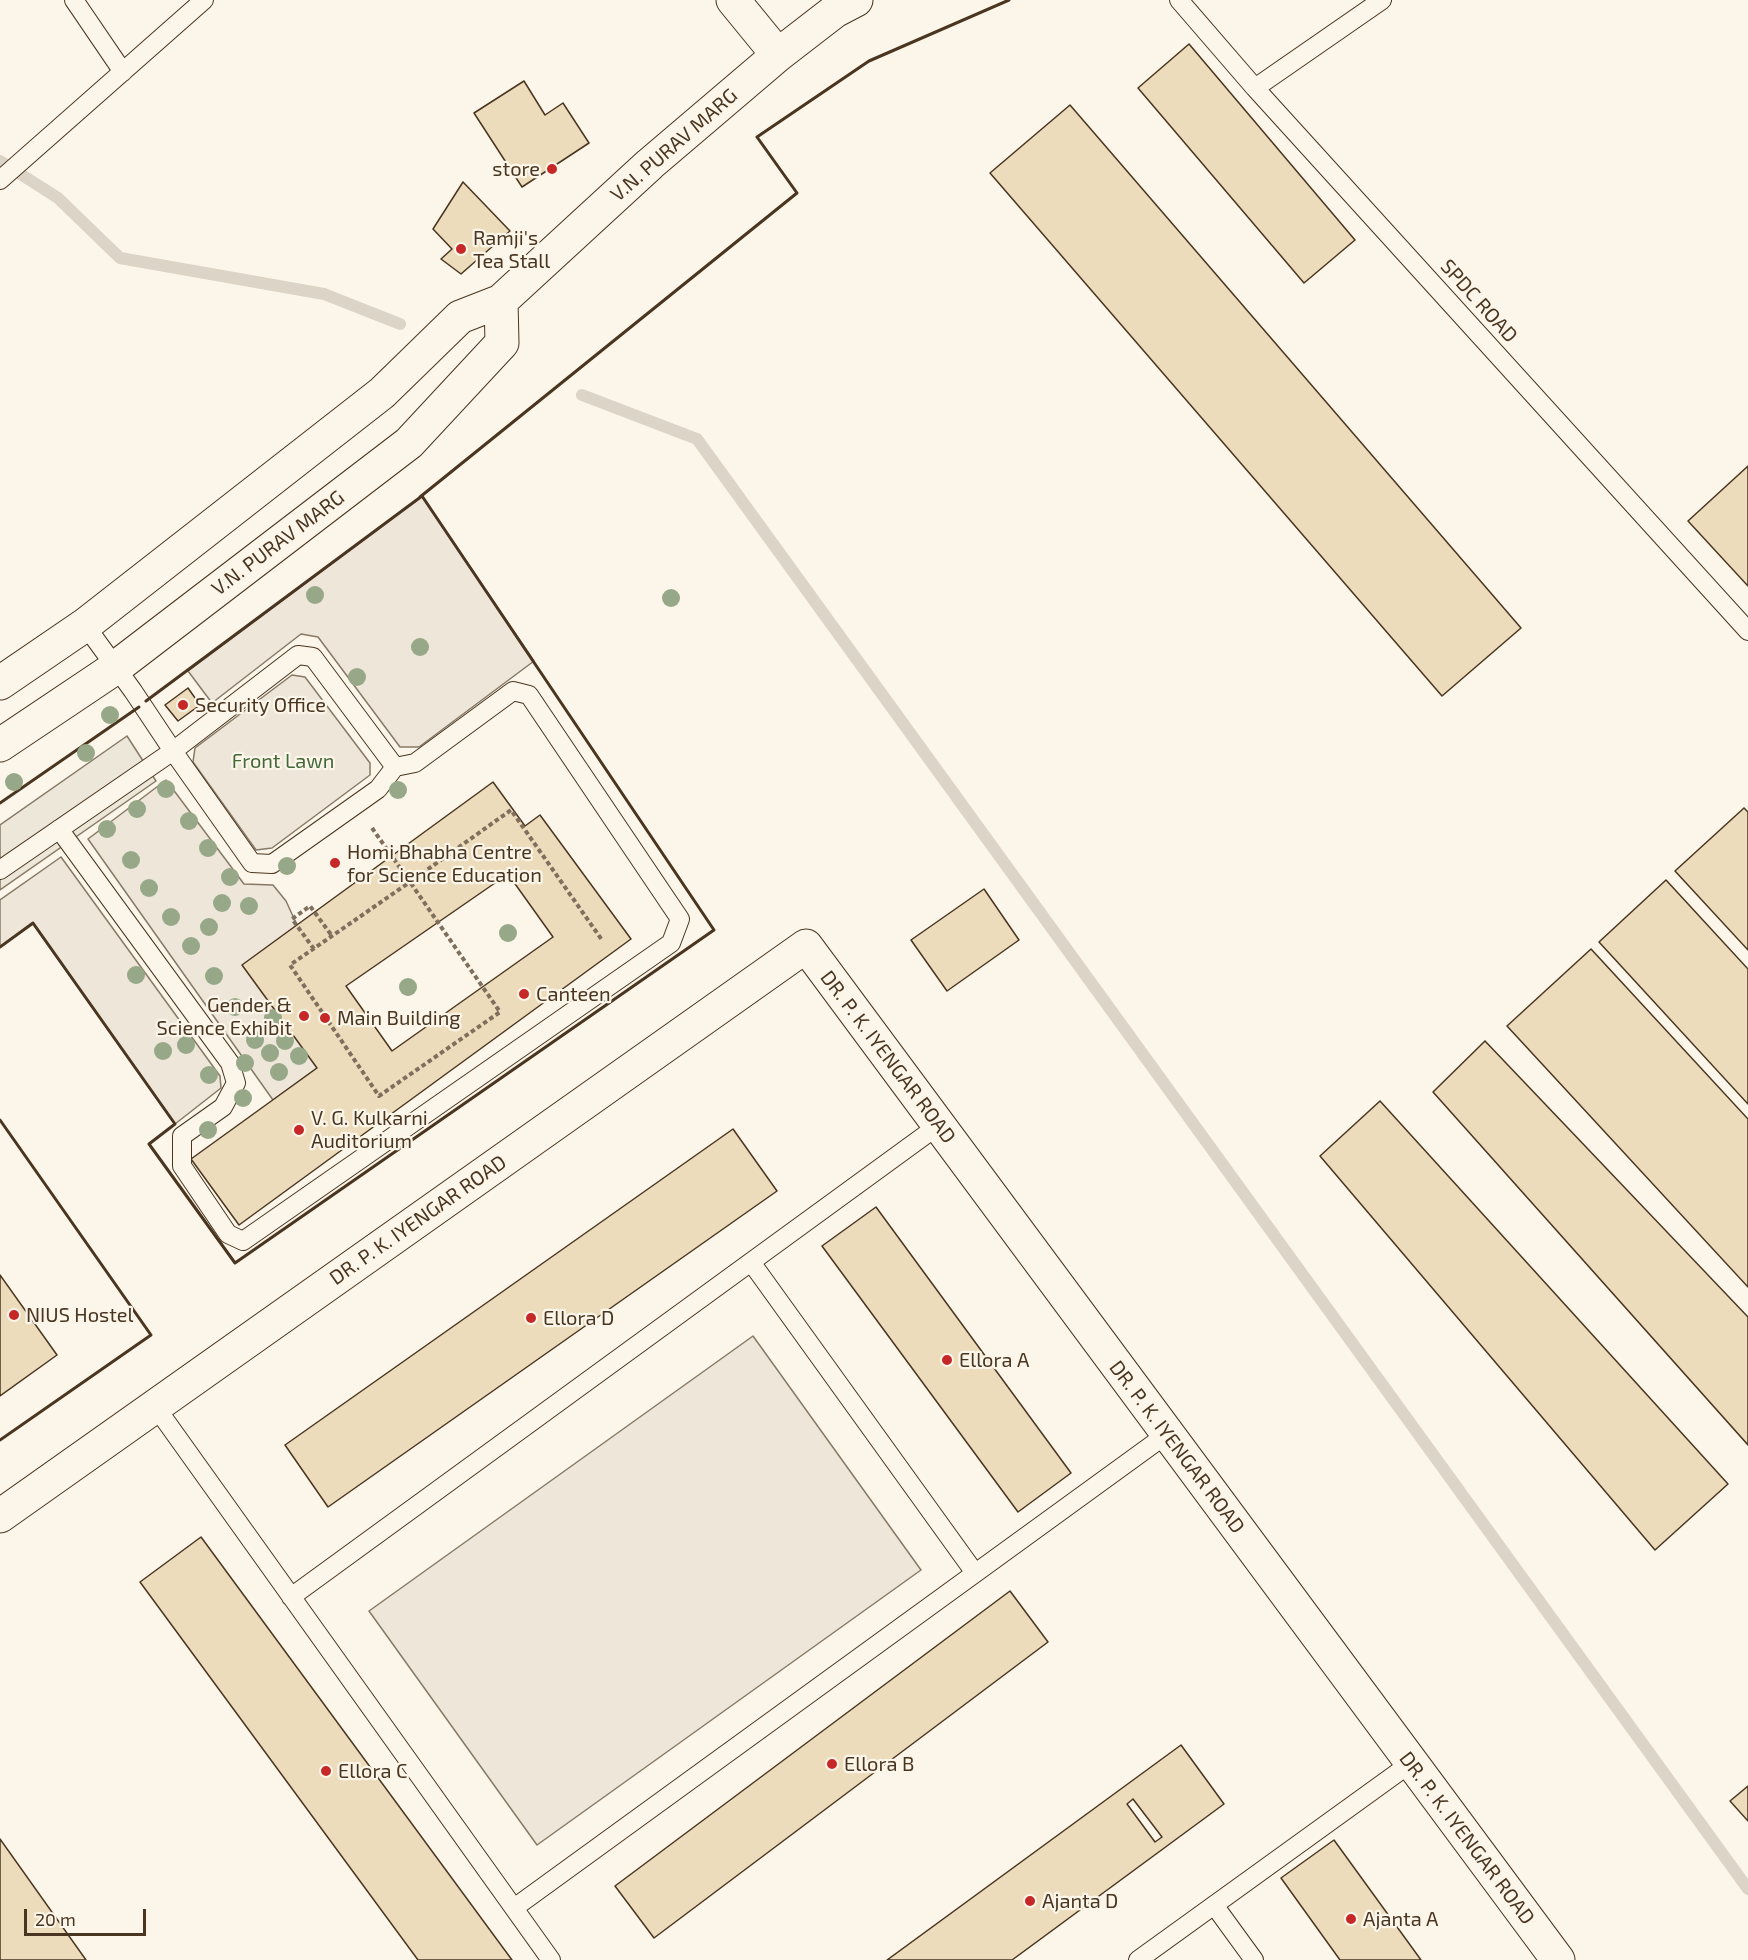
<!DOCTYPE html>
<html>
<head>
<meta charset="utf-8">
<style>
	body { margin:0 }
	#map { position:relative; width:1748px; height:1960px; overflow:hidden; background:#fbf6e9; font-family:"Exo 2",sans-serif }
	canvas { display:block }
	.scale { position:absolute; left:24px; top:1909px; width:122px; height:27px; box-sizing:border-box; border:3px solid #4a3520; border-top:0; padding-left:8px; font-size:18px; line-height:21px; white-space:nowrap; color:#4a3520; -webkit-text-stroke:4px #fbf6e9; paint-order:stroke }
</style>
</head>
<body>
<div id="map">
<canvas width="1748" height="1960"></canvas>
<div class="scale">20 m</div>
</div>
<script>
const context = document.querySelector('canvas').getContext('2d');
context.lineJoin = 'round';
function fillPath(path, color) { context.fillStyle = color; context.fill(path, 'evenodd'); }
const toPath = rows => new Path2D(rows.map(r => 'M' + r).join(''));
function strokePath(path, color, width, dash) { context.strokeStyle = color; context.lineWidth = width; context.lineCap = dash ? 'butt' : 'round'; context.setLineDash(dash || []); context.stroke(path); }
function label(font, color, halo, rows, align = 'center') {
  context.font = font + ' "Exo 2",sans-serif'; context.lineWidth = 4.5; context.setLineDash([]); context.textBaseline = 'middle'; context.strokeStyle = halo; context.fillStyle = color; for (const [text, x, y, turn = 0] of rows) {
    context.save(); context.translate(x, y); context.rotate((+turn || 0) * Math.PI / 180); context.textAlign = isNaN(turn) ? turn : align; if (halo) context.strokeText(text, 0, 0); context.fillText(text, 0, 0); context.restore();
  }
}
const green = toPath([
	[422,496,534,661,419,747,400,747,318,637,301,634,212,703,188,671,422,496],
	[292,675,305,677,370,763,370,775,272,848,256,850,193,762,195,748,292,675],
	[166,780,244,884,273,885,286,901,297,925,317,1068,273,1100,88,839,166,780],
	[61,857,220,1076,221,1088,175,1124,33,924,0,947,0,900,61,857],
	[753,1336,921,1570,537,1845,369,1611,753,1336]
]);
const parking = toPath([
	[127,736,156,781,0,890,0,825,127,736]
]);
const stream = toPath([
	[0,161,58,198,120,258,324,294,400,324],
	[582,395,697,439,1748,1889]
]);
const building = toPath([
	[1189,44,1355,240,1304,283,1138,88,1189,44],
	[524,81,545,115,563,103,589,143,522,187,474,113,524,81],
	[1070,105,1521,628,1442,696,990,173,1070,105],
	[463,182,510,231,461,274,441,259,452,249,433,229,463,182],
	[1748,466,1748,586,1688,521,1748,466],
	[188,688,200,705,178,721,165,705,188,688],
	[493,782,525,826,540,815,631,939,239,1225,191,1159,317,1068,242,965,493,782],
	[508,874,553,937,392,1051,346,986,508,874],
	[1744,808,1748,812,1748,950,1675,871,1744,808],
	[1666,880,1748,969,1748,1104,1599,942,1666,880],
	[984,889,1019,940,947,991,911,940,984,889],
	[1591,949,1748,1119,1748,1287,1507,1026,1591,949],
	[1485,1041,1748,1317,1748,1445,1433,1092,1485,1041],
	[1380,1101,1728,1484,1655,1550,1320,1156,1380,1101],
	[733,1129,777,1191,328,1507,285,1445,733,1129],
	[876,1207,1071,1473,1018,1512,822,1246,876,1207],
	[0,1275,57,1355,0,1396,0,1275],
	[201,1537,512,1960,418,1960,140,1582,201,1537],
	[1010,1591,1048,1642,654,1938,615,1886,1010,1591],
	[1181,1745,1224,1804,1012,1960,887,1960,1181,1745],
	[1133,1799,1162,1837,1155,1842,1127,1804,1133,1799],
	[1748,1786,1748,1821,1730,1801,1748,1786],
	[0,1839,86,1960,0,1960,0,1839],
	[1334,1840,1421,1960,1340,1960,1281,1878,1334,1840]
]);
const path = toPath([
	[372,828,410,882,500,1012,379,1096,290,965,410,882,511,810,602,940],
	[314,949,292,919,310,906,332,936]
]);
const service = toPath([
	[74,0,123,72],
	[1179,0,1255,88,1748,631],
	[1255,88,1382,0],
	[0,180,204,0],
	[59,829,230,1063,236,1083,223,1107,182,1136,182,1166,228,1234,243,1241,671,943,680,919,529,695,513,691,415,763,395,767],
	[0,870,173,751,298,655,313,657,395,767,378,789,272,864,252,863,173,751,133,691,85,625],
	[751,1262,975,1573],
	[155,1406,551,1960],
	[291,1597,939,1125],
	[1214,1905,1254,1960],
	[514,1908,1167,1434],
	[1138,1960,1411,1763]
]);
const minor = toPath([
	[0,1516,806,946,1558,1960]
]);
const tertiary = toPath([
	[733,0,778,55],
	[0,683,85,625,382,393,460,317,501,301,650,164,778,55,835,11,856,0],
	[0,745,115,668,409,443,502,343,501,301]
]);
const wall = toPath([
	[420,497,797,193,757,137,869,61,1009,0],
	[0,803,139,707],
	[0,947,33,923,175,1124,149,1144,235,1263,714,930,422,496,146,701],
	[0,1120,151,1335,0,1440]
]);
const trees = [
	[315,595],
	[671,598],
	[420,647],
	[357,677],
	[110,715],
	[86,753],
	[14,782],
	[166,789],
	[398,790],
	[137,809],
	[189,821],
	[107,829],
	[208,848],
	[131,860],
	[287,866],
	[230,877],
	[149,888],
	[222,903],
	[249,906],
	[171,917],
	[209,927],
	[508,933],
	[191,946],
	[136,975],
	[214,976],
	[408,987],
	[235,1007],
	[273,1018],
	[255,1040],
	[285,1041],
	[186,1045],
	[163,1051],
	[270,1053],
	[299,1056],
	[245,1063],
	[279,1072],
	[209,1075],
	[243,1098],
	[208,1130]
];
const markers = [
	[552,169,6,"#c62828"],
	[461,249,6,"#c62828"],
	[183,705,6,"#c62828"],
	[335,863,6,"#c62828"],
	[524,994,6,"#c62828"],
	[304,1016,6,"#c62828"],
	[325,1018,6,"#c62828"],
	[299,1130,6,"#c62828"],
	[14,1315,6,"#c62828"],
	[531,1318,6,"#c62828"],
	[947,1360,6,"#c62828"],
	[832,1764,6,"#c62828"],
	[326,1771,6,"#c62828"],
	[1030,1901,6,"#c62828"],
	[1351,1919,6,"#c62828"]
];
const streetNames = [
	["V.N. PURAV MARG",674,145,-41],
	["SPDC ROAD",1479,301,48],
	["V.N. PURAV MARG",278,543,-37],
	["DR. P. K. IYENGAR ROAD",888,1057,53],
	["DR. P. K. IYENGAR ROAD",418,1220,-35],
	["DR. P. K. IYENGAR ROAD",1177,1447,53],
	["DR. P. K. IYENGAR ROAD",1467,1838,53]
];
const poiNames = [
	["store",540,169,"right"],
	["Ramji's",473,238],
	["Tea Stall",473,261],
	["Security Office",195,705],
	["Homi Bhabha Centre",347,852],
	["for Science Education",347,875],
	["Canteen",536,994],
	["Gender &",292,1005,"right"],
	["Science Exhibit",292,1028,"right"],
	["Main Building",337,1018],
	["V. G. Kulkarni",311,1118],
	["Auditorium",311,1141],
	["NIUS Hostel",26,1315],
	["Ellora D",543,1318],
	["Ellora A",959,1360],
	["Ellora B",844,1764],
	["Ellora C",338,1771],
	["Ajanta D",1042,1901],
	["Ajanta A",1363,1919]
];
const parkNames = [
	["Front Lawn",283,761]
];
fillPath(green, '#ede6d9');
strokePath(green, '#887966', 1.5);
fillPath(parking, '#ede7d9');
strokePath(parking, '#887966', 1.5);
strokePath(stream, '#dcd4c6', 12);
fillPath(building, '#ecdcbc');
strokePath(building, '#4a3520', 1.5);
strokePath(service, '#4a3520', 20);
strokePath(minor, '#4a3520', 35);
strokePath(tertiary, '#4a3520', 35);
strokePath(path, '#7f6f5c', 4, [4.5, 3]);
strokePath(service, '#fbf6e9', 18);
strokePath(minor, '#fbf6e9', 33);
strokePath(tertiary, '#fbf6e9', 33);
strokePath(wall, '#4a3520', 3);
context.fillStyle = '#96a887';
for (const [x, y] of trees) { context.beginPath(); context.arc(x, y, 9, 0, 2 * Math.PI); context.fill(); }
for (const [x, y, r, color] of markers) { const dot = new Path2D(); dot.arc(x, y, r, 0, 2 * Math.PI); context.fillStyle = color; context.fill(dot); strokePath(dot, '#fbf6e9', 2); }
label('20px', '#4a3520', '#fbf6e9', streetNames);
label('20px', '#4a3520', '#fbf6e9', poiNames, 'left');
label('20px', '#436837', '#fbf6e9', parkNames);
</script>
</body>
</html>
